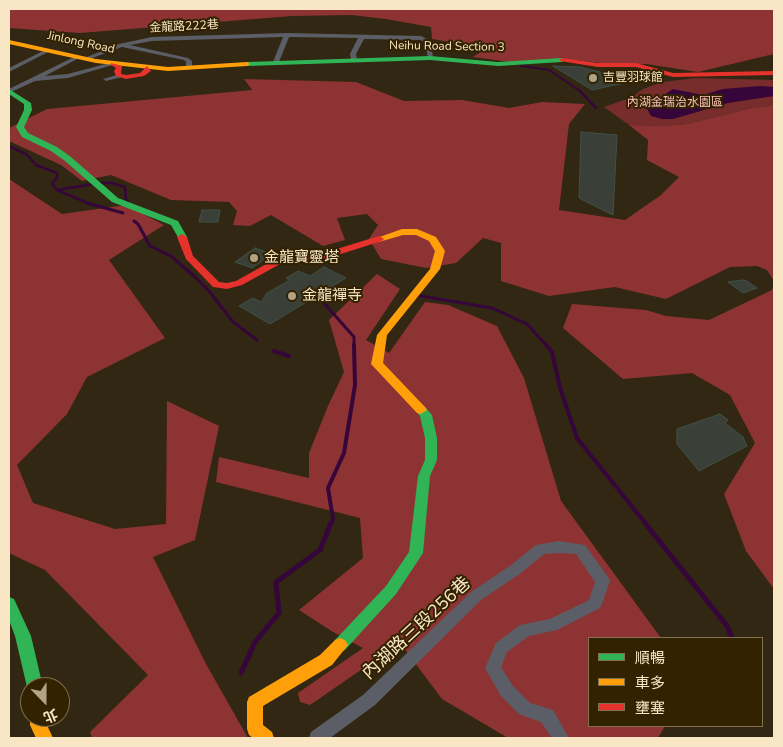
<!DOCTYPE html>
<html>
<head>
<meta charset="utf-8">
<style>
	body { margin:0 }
	#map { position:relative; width:783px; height:747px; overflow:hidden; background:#312712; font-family:"Nunito Sans","Noto Sans TC",sans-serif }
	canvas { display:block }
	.frame { position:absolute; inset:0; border:10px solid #f8e6c4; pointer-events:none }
	.legend { position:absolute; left:588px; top:637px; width:175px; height:90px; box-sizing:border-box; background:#320; border:1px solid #82704e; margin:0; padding:6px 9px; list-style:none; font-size:15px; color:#f8e6c4 }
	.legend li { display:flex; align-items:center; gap:10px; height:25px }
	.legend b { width:25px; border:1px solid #82704e }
	.north { position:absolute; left:20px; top:677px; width:50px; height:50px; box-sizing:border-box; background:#320; border:1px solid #82704e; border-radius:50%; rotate:158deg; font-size:14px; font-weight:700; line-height:20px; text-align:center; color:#f8e6c4 }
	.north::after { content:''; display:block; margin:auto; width:18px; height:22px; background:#b2a386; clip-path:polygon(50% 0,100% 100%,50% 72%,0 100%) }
</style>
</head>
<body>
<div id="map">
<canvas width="783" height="747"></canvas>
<div class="frame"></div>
<ul class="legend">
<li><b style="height:6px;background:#30b455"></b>順暢</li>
<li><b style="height:6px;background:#ff9f0a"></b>車多</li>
<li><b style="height:6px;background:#e5322d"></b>壅塞</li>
</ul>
<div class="north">北</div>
</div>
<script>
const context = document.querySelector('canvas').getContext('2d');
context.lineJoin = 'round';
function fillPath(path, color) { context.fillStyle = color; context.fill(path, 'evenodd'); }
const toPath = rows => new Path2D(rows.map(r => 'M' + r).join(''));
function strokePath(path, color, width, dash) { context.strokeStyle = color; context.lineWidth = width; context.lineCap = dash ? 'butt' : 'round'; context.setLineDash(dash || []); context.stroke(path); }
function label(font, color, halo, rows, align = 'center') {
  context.font = font + ' "Nunito Sans","Noto Sans TC",sans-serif'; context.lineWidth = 4; context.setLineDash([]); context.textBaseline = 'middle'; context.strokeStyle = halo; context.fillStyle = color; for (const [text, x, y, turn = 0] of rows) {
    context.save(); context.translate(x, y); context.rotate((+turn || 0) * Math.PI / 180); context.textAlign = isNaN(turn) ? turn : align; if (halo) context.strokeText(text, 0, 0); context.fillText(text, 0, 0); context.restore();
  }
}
const green = toPath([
	[696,78,774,80,774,105,748,109,687,124,662,126,629,125,604,107,632,97,643,89,662,82]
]);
const forest = toPath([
	[9,9,774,9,774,54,698,72,646,64,617,65,577,60,510,62,473,57,487,48,432,39,431,27,386,19,352,15,292,16,80,33,9,28],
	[244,79,356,82,404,101,462,100,509,108,542,102,585,104,569,124,559,210,625,220,661,195,679,177,647,160,648,140,629,125,662,126,687,124,748,109,774,105,774,281,767,270,757,266,730,267,666,299,615,287,549,296,501,281,501,243,483,238,456,263,426,268,381,259,369,239,378,225,367,214,337,218,345,240,323,246,271,215,250,226,233,225,237,211,229,202,171,200,111,175,82,181,61,165,9,141,9,128,47,109,252,90],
	[9,179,62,214,126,205,164,225,109,260,165,338,87,377,67,414,17,465,33,503,115,529,166,524,167,401,219,426,195,540,153,557,206,664,248,738,92,738,90,732,148,675,45,570,9,553],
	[377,274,400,289,366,340,389,353,425,302,448,305,497,326,524,378,561,501,661,638,589,638,589,726,665,726,658,738,508,738,442,699,400,643,310,705,300,702,298,693,363,648,333,632,299,610,363,558,360,518,216,482,219,457,309,478,309,453,328,406,344,372,329,320],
	[774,285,774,589,746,551,724,494,755,443,730,395,692,373,623,379,563,328,572,304,646,310,666,316,709,320,772,290]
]);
const water = toPath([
	[760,86,774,87,774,96,728,103,673,119,662,119,651,116,646,107,673,89,703,95,723,89]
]);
const streamFar4 = toPath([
	[521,66,549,70,580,91]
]);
const streamFar3 = toPath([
	[579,90,596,108],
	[9,146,26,154,36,165,57,173,57,177,52,184,57,190,90,204],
	[57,190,99,183,112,183,125,187,126,199,129,204]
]);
const streamFar2 = toPath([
	[87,203,123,213],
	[134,221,138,224,150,246,171,256,195,277,209,291,233,322,257,340],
	[415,295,492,308,527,324,547,346],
	[324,303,354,337,354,346]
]);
const streamFar1 = toPath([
	[546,345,552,352,560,388,577,438,646,524],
	[274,351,289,356],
	[331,524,333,519,328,488,344,453,355,385,354,345]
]);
const stream = toPath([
	[645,523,727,626,732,638],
	[241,673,255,642,279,613,276,582,320,550,331,523]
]);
const building = toPath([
	[553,66,580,67,600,72,624,83,592,90,553,66],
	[581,132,617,135,613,215,579,198,581,132],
	[202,210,220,210,218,222,199,222,202,210],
	[255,248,272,254,252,268,235,262,255,248],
	[324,267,346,278,270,324,239,306,253,298,261,302,267,293,290,280,286,278,298,271,310,276,324,267],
	[743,280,747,281,757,288,743,293,728,282,743,280],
	[720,414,728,420,725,423,743,437,747,446,699,471,677,444,677,429,720,414]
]);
const street = toPath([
	[287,33,421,36,431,41,433,58,428,59,425,42,420,40,364,39,356,54,357,60,354,62,351,60,350,54,358,38,289,37,279,62,276,64,273,62,283,37,152,41,130,45,188,58,192,61,192,68,189,70,186,68,186,62,184,60,122,47,87,60,82,59,119,44,152,37,287,33],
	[47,49,52,50,9,72,9,68,47,49],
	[76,56,81,57,45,76,68,74,113,62,116,64,68,78,35,81,9,93,9,89,76,56],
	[120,74,122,75,122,77,106,81,103,79,120,74],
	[559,541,585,545,608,577,610,581,602,604,600,608,557,630,529,636,507,652,501,667,513,686,530,703,553,710,569,738,552,738,541,722,519,714,501,696,485,668,496,643,520,625,550,619,589,600,595,582,576,554,559,553,544,554,521,573,481,600,375,705,330,738,309,738,311,732,363,695,471,592,511,565,536,545,559,541]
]);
const fast = toPath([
	[430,56,498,62,562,58,565,60,562,62,498,66,430,60,247,66,244,64,247,62,430,56],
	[9,89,31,103,32,110,24,127,28,133,57,147,71,157,118,198,178,221,187,237,185,239,179,239,171,225,112,202,65,161,51,151,22,137,16,127,24,110,24,104,9,94,9,89],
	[421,406,425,407,432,415,437,438,437,460,430,476,423,553,396,594,345,650,340,652,335,650,332,645,335,640,386,586,409,552,418,476,425,460,425,438,420,416,415,410,421,406],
	[9,597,14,599,31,636,43,687,30,687,30,692,27,687,15,636,9,620,9,597]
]);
const slow = toPath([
	[9,40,96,59,168,67,247,62,250,64,247,66,168,71,96,63,9,44,9,40],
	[402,229,417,229,436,237,445,251,440,269,387,335,383,363,425,407,427,410,421,414,417,413,371,364,377,335,430,269,435,251,429,241,416,235,403,235,379,242,374,239,402,229],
	[340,638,345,640,348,645,332,665,263,706,263,725,272,732,274,738,253,738,249,735,247,729,247,702,249,697,320,655,335,640,340,638],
	[30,714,30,717,45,717,46,723,53,738,36,738,30,725,30,714]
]);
const jam = toPath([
	[562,58,598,63,636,63,673,73,774,71,774,75,673,77,636,67,598,67,560,61,559,60,562,58],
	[111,63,122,66,121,74,126,75,140,73,147,66,151,71,144,76,126,79,116,76,114,71,116,68,111,65,111,63],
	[182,234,187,237,193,256,219,282,227,283,236,281,277,258,327,252,379,236,384,239,382,241,328,258,282,263,242,285,227,289,213,287,186,259,177,237,182,234]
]);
const markers = [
	[593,78,5,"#b2a386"],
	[254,258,5,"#b2a386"],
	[292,296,5,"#b2a386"]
];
const farStreetnames = [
	["金龍路222巷",184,27,-3],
	["Jinlong Road",81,43,12],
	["Neihu Road Section 3",447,47,1]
];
const farPoinames = [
	["吉豐羽球館",603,78]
];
const farParknames = [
	["內湖金瑞治水園區",675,103]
];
const poiNames = [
	["金龍寶靈塔",264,258],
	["金龍禪寺",302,296]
];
const nearStreetnames = [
	["內湖路三段256巷",417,629,-43]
];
fillPath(green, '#762d2c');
fillPath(forest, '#8e3333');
fillPath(water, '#36053a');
strokePath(streamFar4, '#36053a', 2);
strokePath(streamFar3, '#36053a', 2.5);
strokePath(streamFar2, '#36053a', 3);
strokePath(streamFar1, '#36053a', 4);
strokePath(stream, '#36053a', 5);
fillPath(building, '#3a4037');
strokePath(building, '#3f5248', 1);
fillPath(street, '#5b5e66');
fillPath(fast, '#30b455');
fillPath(slow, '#ff9f0a');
fillPath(jam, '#e5322d');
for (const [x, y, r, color] of markers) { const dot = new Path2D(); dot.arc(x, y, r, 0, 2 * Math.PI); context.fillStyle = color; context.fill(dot); strokePath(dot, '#320', 2); }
label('12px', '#f8e6c4', '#320', farStreetnames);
label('12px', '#f8e6c4', '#320', farPoinames, 'left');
label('12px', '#fac0bc', '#320', farParknames);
label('15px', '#f8e6c4', '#320', poiNames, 'left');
label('18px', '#f8e6c4', '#320', nearStreetnames);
</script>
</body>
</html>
